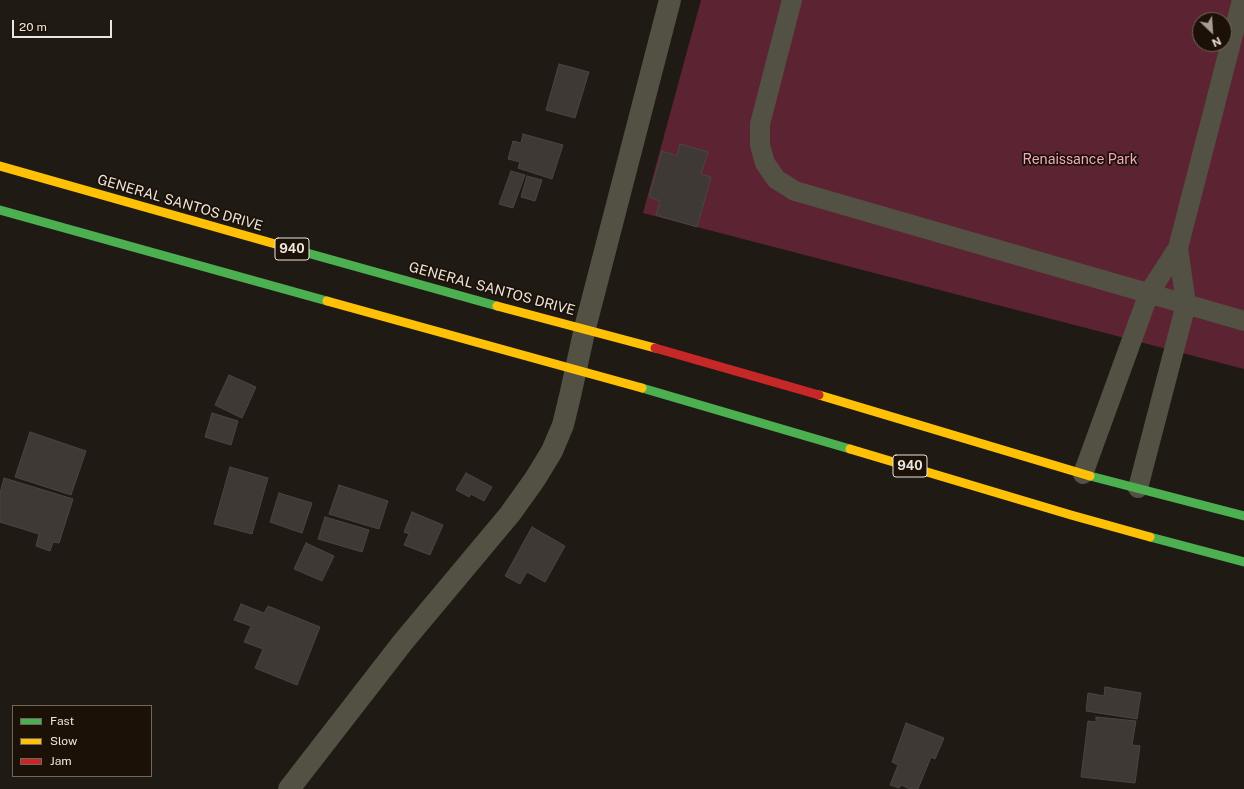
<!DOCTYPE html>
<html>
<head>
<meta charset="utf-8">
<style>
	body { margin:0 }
	#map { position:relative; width:1244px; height:789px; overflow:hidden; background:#1f1a14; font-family:"Public Sans",sans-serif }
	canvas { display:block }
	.legend { position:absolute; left:12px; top:705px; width:140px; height:72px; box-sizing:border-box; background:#1b1107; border:1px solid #6f665d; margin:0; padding:5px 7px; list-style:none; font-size:12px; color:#ece5de }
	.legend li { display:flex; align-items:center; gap:8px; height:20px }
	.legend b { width:20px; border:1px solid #6f665d }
	.north { position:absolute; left:1192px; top:12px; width:40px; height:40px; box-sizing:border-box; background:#1b1107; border:1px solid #6f665d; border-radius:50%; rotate:155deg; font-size:11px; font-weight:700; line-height:16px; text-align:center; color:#ece5de }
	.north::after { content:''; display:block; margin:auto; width:14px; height:18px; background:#a49e97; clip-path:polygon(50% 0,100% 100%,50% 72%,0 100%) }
	.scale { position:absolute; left:12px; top:20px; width:100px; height:18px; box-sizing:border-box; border:2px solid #ece5de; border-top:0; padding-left:5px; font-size:12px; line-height:14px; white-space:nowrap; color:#ece5de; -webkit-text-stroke:3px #1b1107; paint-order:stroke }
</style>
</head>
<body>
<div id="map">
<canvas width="1244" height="789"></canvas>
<ul class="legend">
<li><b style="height:5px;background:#4caf50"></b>Fast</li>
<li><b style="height:5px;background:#ffc107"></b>Slow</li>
<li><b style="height:5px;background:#c62828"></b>Jam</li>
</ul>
<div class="north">N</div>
<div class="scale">20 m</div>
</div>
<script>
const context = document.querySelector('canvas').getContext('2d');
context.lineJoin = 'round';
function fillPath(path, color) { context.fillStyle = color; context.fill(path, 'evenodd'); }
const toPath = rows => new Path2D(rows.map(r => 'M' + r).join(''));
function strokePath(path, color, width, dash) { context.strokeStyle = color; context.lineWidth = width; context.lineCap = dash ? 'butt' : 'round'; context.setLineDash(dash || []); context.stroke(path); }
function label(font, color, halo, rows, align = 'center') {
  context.font = font + ' "Public Sans",sans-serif'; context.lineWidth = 3.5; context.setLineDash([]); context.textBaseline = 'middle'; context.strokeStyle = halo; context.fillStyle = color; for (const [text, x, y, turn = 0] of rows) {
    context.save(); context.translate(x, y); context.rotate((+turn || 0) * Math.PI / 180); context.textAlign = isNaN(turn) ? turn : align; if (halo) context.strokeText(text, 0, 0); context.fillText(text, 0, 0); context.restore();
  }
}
const green = toPath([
	[701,0,1244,0,1244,369,643,213],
	[1200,20,1224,20,1224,44,1200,44]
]);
const building = toPath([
	[559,64,589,72,575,118,546,110,559,64],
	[523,134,563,145,552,179,518,168,520,162,508,159,513,141,521,143,523,134],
	[680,144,708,152,701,174,711,177,697,227,656,215,660,201,649,197,662,151,677,156,680,144],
	[511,171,525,175,513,208,499,204,511,171],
	[527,176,542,180,535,201,521,197,527,176],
	[229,375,256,387,242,418,215,405,229,375],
	[212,413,238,421,231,445,205,437,212,413],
	[30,432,86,451,71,495,15,477,30,432],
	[230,467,268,478,252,534,214,524,230,467],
	[466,473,492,487,484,501,471,494,469,497,456,490,466,473],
	[4,478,73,499,59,543,53,542,50,551,36,546,39,534,0,522,0,493,4,478],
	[339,485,388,501,379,529,329,514,339,485],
	[279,493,312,503,302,533,270,522,279,493],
	[412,512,443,525,430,555,404,545,409,534,404,532,412,512],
	[325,517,369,530,362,552,318,539,325,517],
	[532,527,565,546,545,582,527,572,520,584,505,576,532,527],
	[306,543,334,556,322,581,294,569,306,543],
	[241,604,264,613,268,606,320,627,297,685,255,668,263,649,244,642,251,626,234,620,241,604],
	[1105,687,1141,693,1137,719,1086,711,1088,693,1104,696,1105,687],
	[1096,717,1136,721,1132,745,1140,746,1135,783,1081,777,1088,721,1096,722,1096,717],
	[906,723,944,738,935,759,931,757,918,789,910,789,901,785,899,788,890,785,898,765,892,762,906,723]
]);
const lane = toPath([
	[792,0,760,124,760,145,765,163,776,179,795,191,1244,321],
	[1083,474,1149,293,1178,248,1242,0],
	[1138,488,1186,304,1178,248]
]);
const street = toPath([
	[289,789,403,642,510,514,535,479,552,451,563,425,570,396,585,328,670,0]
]);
const fast = toPath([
	[0,210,327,301],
	[300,251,497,306],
	[642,388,850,449],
	[1090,476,1244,516],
	[1150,537,1244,562]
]);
const slow = toPath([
	[0,166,300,251],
	[327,301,642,388],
	[497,306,655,348],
	[819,395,1090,476],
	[850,449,1071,515,1150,537]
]);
const jam = toPath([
	[655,348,819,395]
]);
const shields = [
	[292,249,34],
	[910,466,34]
];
const shieldNames = [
	["940",292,249],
	["940",910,466]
];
const parkNames = [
	["Renaissance Park",1080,160]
];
const streetNames = [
	["GENERAL SANTOS DRIVE",180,203,16],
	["GENERAL SANTOS DRIVE",492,289,15]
];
fillPath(green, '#5c2433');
fillPath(building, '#3f3936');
strokePath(building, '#4b4541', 1);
strokePath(lane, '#535044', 20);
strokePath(street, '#535044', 22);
strokePath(fast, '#4caf50', 9);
strokePath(slow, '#ffc107', 9);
strokePath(jam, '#c62828', 9);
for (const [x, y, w] of shields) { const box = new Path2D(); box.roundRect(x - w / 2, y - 11, w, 22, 3); context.fillStyle = '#1b1107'; context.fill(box); strokePath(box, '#ece5de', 1); }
label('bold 13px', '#ece5de', null, shieldNames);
label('14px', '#f5a9ba', '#1b1107', parkNames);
label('14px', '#ece5de', '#1b1107', streetNames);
</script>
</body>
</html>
